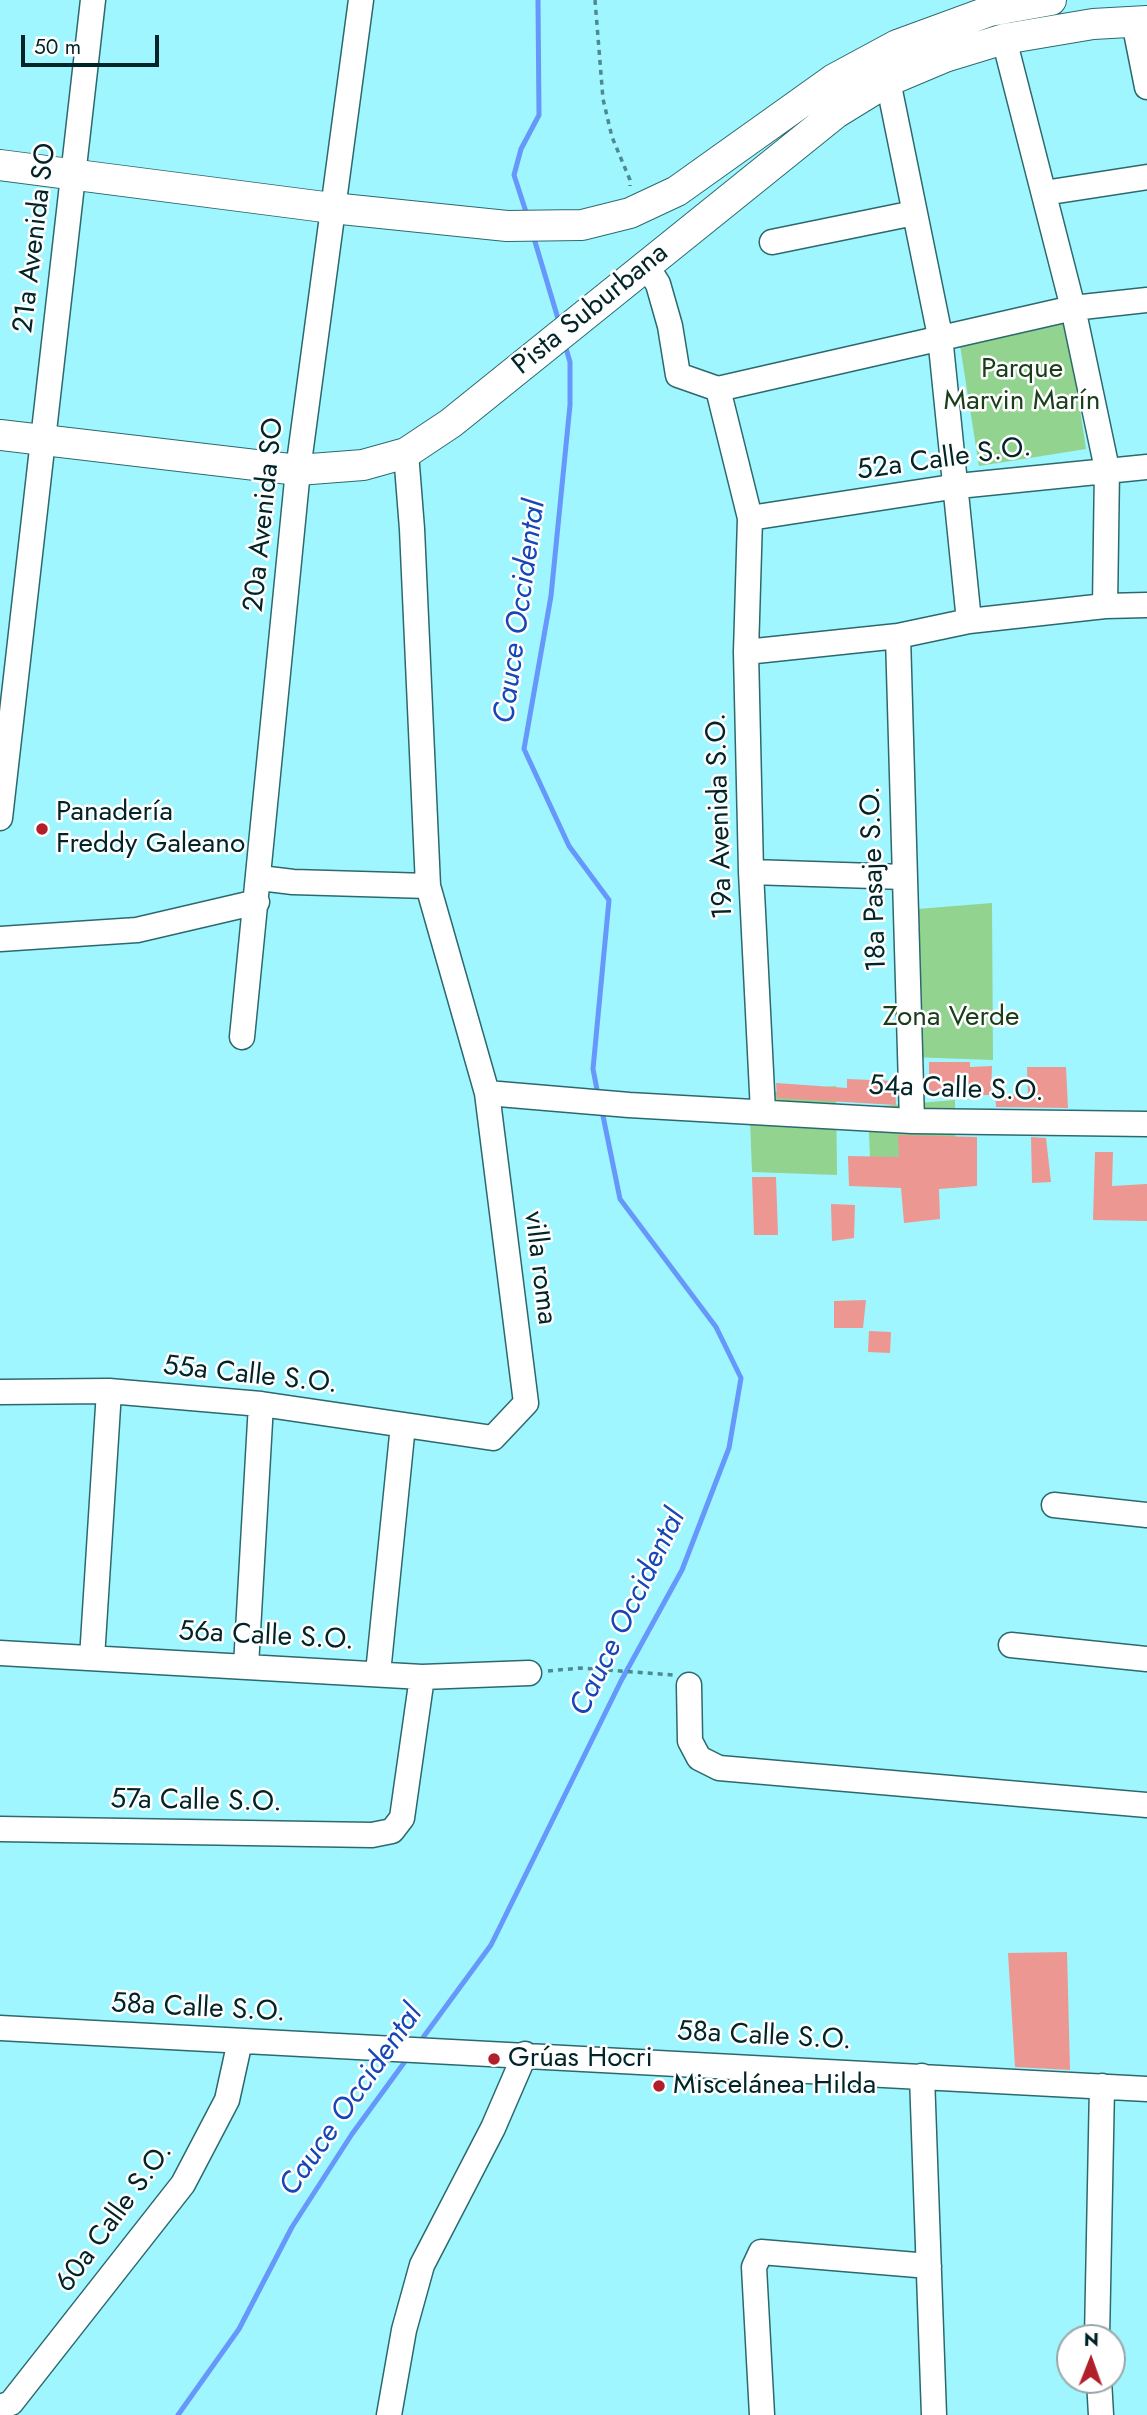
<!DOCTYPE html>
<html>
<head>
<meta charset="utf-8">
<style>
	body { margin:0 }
	#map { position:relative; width:1147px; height:2415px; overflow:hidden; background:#a0f6fe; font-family:Jost,sans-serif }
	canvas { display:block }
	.north { position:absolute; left:1056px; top:2324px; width:70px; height:70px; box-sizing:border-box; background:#fff; border:2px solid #99a7a9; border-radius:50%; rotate:1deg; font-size:19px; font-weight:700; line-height:28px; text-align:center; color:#002427 }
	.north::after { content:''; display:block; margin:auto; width:24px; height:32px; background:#b11f2b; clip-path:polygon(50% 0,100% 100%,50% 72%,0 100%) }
	.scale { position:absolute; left:21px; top:35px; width:138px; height:32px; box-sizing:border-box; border:4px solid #002427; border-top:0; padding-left:9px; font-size:21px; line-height:24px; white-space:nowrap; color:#002427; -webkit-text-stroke:5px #fff; paint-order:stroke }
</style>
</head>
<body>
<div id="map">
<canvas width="1147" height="2415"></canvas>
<div class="north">N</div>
<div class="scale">50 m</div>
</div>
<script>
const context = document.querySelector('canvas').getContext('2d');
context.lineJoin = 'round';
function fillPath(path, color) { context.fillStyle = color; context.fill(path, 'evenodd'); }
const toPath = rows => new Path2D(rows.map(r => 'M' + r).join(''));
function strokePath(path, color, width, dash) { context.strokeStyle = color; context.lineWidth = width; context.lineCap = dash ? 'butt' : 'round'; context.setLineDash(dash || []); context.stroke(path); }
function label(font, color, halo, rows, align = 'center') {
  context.font = font + ' Jost,sans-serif'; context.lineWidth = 5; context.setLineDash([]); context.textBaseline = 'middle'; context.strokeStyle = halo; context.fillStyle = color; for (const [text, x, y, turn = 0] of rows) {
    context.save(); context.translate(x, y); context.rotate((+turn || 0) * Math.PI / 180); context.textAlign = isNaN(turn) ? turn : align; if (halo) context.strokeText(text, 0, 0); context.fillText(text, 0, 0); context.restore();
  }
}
const green = toPath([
	[1067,323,1086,449,979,466,959,339],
	[992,903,993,1060,909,1057,905,910],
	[836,1086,837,1175,752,1172,749,1094],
	[955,1100,956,1188,871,1185,868,1107]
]);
const stream = toPath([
	[527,215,514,175,521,149,539,115,538,0],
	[533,235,559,322],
	[565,345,570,362,570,405,551,596,524,749,569,846,609,900,593,1069,598,1095],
	[419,2043,491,1945,621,1681,682,1570,729,1448,741,1378,716,1327,620,1199,602,1111],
	[178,2415,239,2329,292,2227,352,2134,409,2056]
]);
const building = toPath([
	[929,1062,970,1062,970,1067,992,1066,991,1095,929,1096],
	[1027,1067,1066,1067,1068,1108,996,1107,995,1093,1028,1096],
	[847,1079,895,1081,896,1105,777,1098,776,1083,847,1088],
	[898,1135,977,1137,977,1186,939,1189,940,1219,904,1223,901,1188,849,1186,848,1156,899,1157],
	[1031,1137,1046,1138,1051,1182,1032,1183],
	[1095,1152,1113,1152,1112,1186,1147,1184,1147,1221,1093,1220],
	[752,1177,776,1177,778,1235,754,1235],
	[831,1204,855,1205,854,1238,832,1241],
	[866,1300,863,1328,834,1328,834,1301],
	[869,1331,891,1332,890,1353,868,1352],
	[1067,1952,1070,2070,1015,2067,1008,1953]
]);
const path = toPath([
	[595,0,603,99,612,137,630,180,630,186],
	[548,1671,580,1668,673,1675]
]);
const minor = toPath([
	[1134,22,1147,87],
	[1004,39,1073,308,1107,469,1105,606],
	[888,81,940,336,969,621],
	[1044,193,1147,177],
	[772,242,914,213],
	[646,265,658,284,670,326,678,375,718,389,1073,308,1147,300],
	[718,389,750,518,746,652,751,872,763,1112],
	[750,518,958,486,1147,467],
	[898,636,912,1121],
	[746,652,898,636,969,621,1105,606,1147,605],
	[0,818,93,0],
	[751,872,904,877],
	[260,878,293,882,428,886,412,529,406,453],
	[0,939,137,930,257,902],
	[242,1037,298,470,361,0],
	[487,1093,629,1105,912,1121,1147,1124],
	[0,1392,109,1391,261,1404,493,1438,526,1403,487,1093,428,886],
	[1054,1505,1147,1515],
	[1011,1645,1147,1659],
	[0,1653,422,1677,529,1673],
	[92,1658,109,1391],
	[246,1666,261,1404],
	[378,1673,403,1425],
	[689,1685,690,1741,699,1758,719,1768,1147,1805],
	[0,1829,372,1835,392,1831,402,1818,422,1677],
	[0,2028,1147,2089],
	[922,2076,934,2415],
	[1097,2338,1102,2086],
	[1099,2380,1101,2415],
	[0,2407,11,2403,183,2184,227,2100,240,2041],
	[389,2415,404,2330,422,2265,493,2128,525,2054],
	[762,2415,754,2267,761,2252,929,2266]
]);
const major = toPath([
	[0,165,332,208,507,226,582,225,630,213,677,191,834,79,897,45,990,11,1051,0],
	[0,435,298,470,363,465,406,453,451,423,836,113,888,81,945,57,1004,39,1093,24,1147,21]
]);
const markers = [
	[42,829,7,"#b11f2b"],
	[494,2059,7,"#b11f2b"],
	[659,2086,7,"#b11f2b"]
];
const streetNames = [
	["21a Avenida SO",36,238,-83],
	["Pista Suburbana",591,310,-39],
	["52a Calle S.O.",944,460,-8],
	["20a Avenida SO",265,515,-84],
	["19a Avenida S.O.",721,816,-92],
	["18a Pasaje S.O.",875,879,-92],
	["54a Calle S.O.",956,1090,2],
	["villa roma",539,1268,83],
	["55a Calle S.O.",250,1376,6],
	["56a Calle S.O.",266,1637,3],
	["57a Calle S.O.",196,1802,1],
	["58a Calle S.O.",198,2009,3],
	["58a Calle S.O.",764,2037,3],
	["60a Calle S.O.",115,2218,-54]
];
const parkNames = [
	["Parque",1022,370],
	["Marvin Marín",1022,402],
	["Zona Verde",951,1018]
];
const poiNames = [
	["Panadería",56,813],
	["Freddy Galeano",56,845],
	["Grúas Hocri",508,2059],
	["Miscelánea Hilda",673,2086]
];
const waterNames = [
	["Cauce Occidental",521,612,-82],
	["Cauce Occidental",629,1613,-64],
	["Cauce Occidental",352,2101,-55]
];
fillPath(green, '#92d38f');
strokePath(stream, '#6697fb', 5);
fillPath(building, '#ed9792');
strokePath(minor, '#2c696e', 27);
strokePath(major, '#2c696e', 32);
strokePath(path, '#4d898f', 3.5, [5, 5]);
strokePath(minor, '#fff', 24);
strokePath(major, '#fff', 30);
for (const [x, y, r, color] of markers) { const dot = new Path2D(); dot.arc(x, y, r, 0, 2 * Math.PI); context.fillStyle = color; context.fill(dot); strokePath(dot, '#fff', 2.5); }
label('28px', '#002427', '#fff', streetNames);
label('28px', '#1a3e19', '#fff', parkNames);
label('28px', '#002427', '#fff', poiNames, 'left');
label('italic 30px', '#1646b8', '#fff', waterNames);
</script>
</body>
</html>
